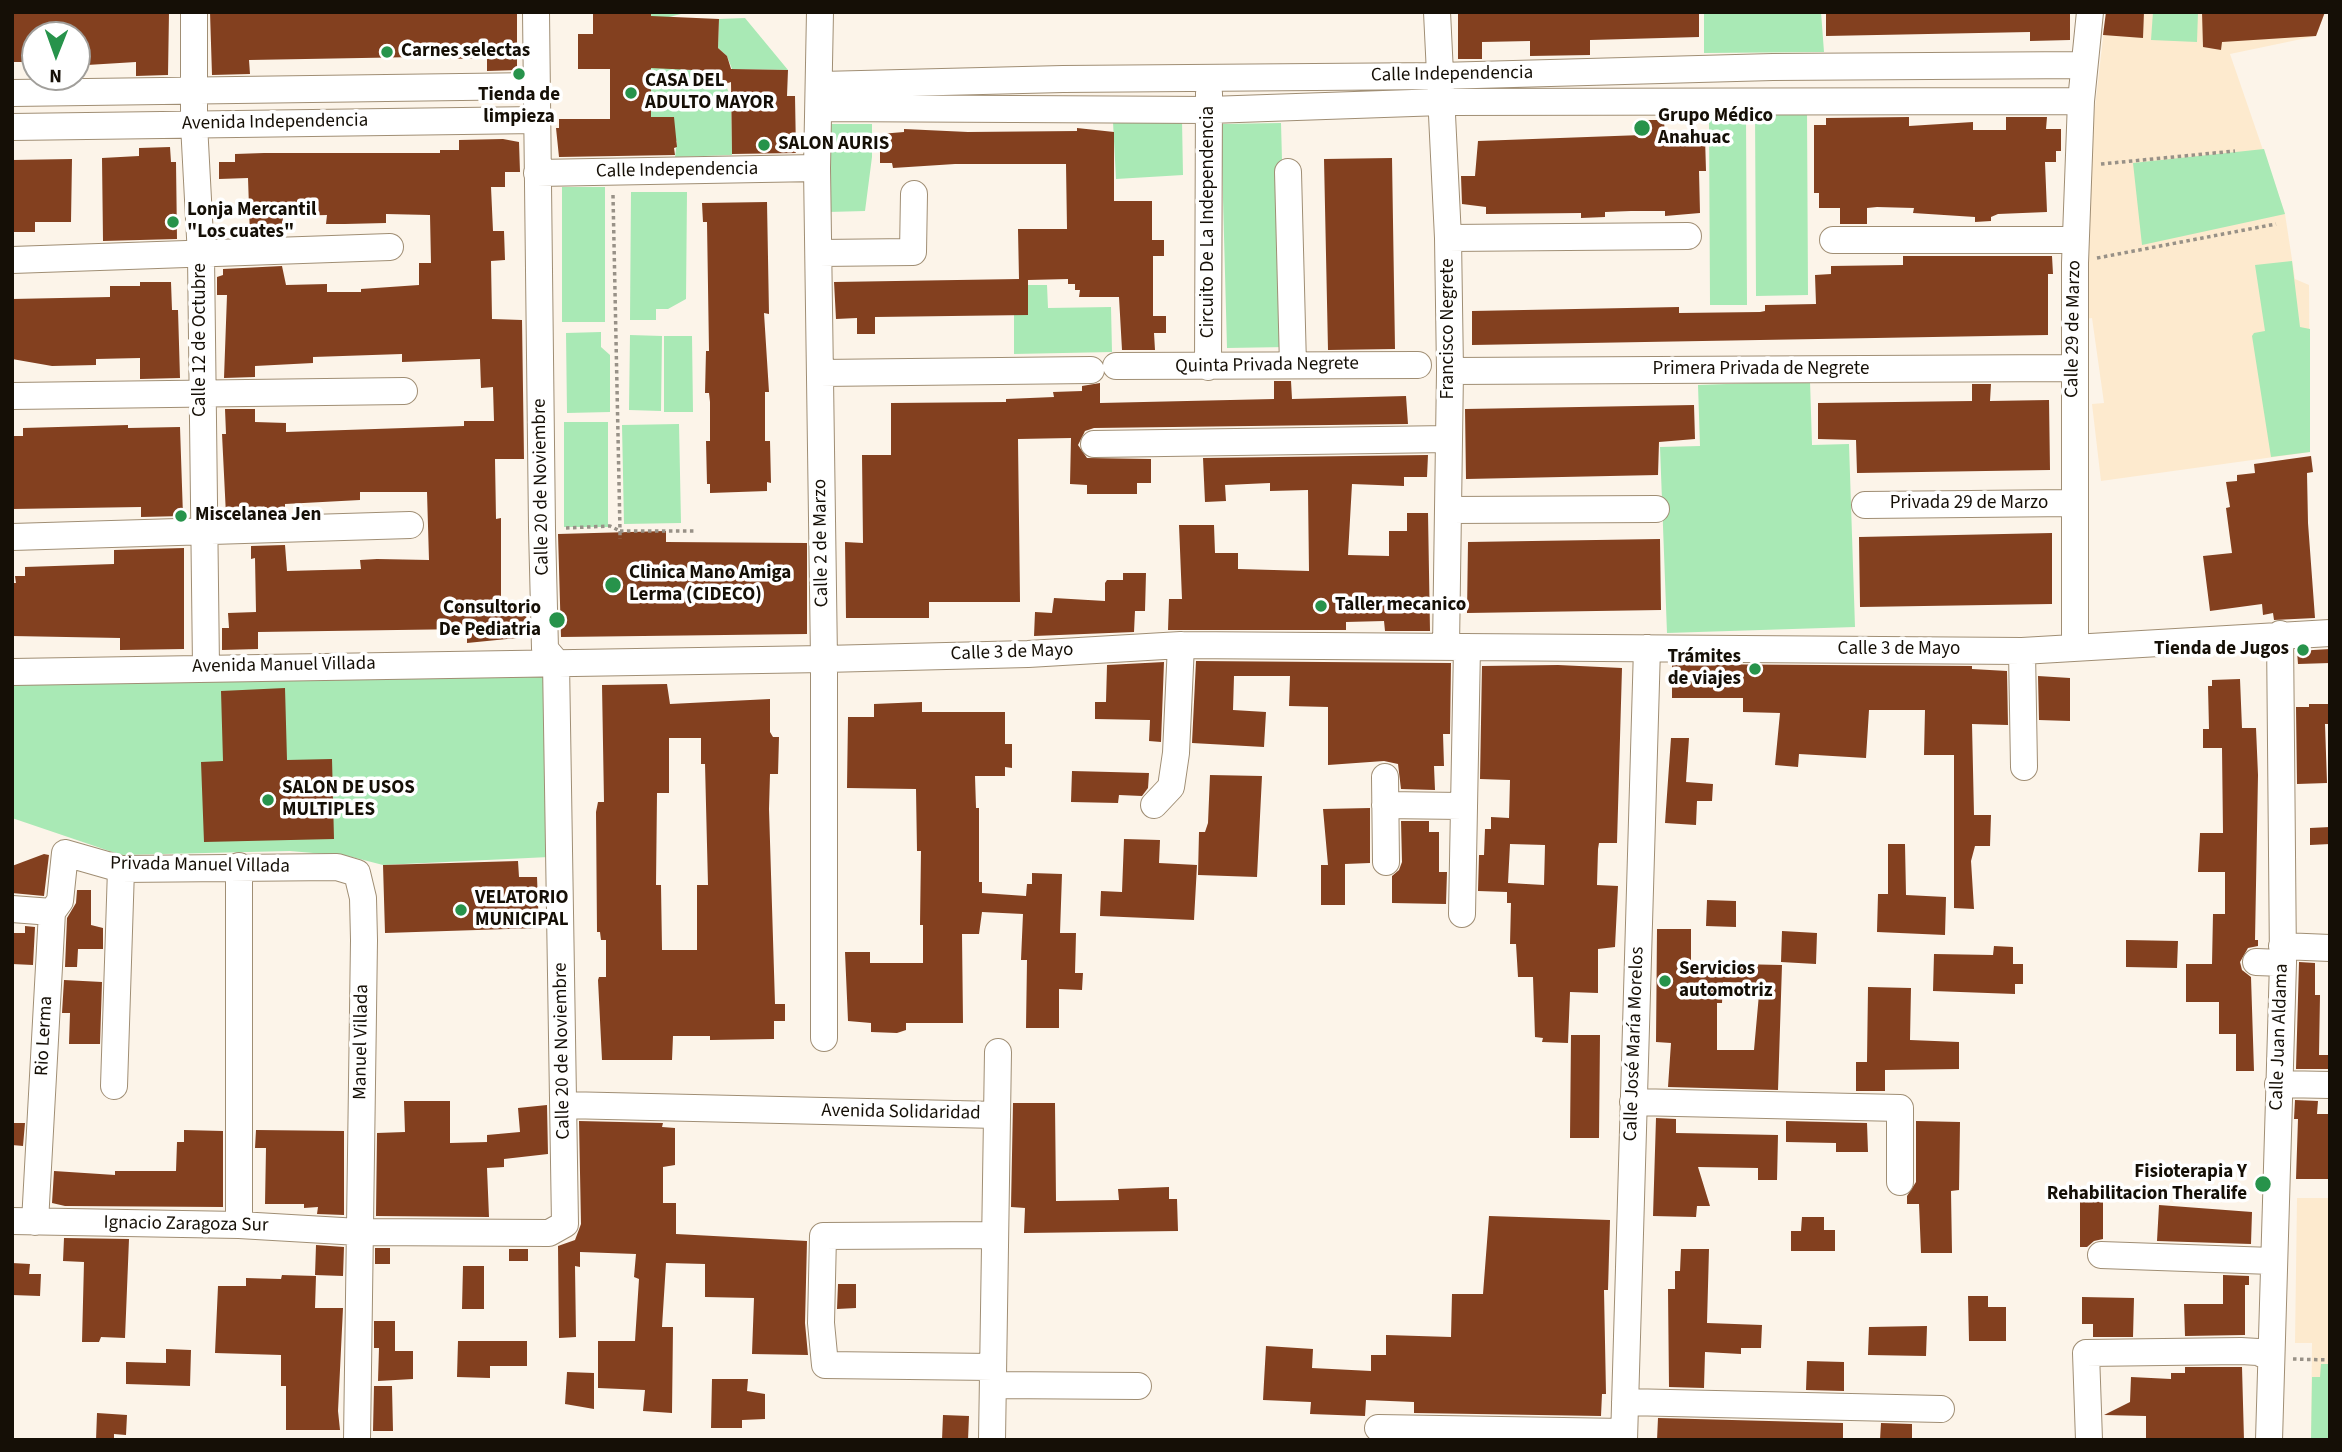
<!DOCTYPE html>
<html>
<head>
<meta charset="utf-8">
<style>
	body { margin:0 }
	#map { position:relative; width:2342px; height:1452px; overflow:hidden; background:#fcf4e9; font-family:"Source Sans 3",sans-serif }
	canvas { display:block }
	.frame { position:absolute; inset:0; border:14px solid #150f06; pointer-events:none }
	.north { position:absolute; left:21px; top:21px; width:70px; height:70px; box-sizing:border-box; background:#fff; border:2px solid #a19f9b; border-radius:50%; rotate:181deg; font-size:19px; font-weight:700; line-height:28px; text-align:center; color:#150f06 }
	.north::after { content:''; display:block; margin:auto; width:24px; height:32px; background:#27934b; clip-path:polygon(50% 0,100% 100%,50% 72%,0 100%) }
</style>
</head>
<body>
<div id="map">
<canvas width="2342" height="1452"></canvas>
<div class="frame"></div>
<div class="north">N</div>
</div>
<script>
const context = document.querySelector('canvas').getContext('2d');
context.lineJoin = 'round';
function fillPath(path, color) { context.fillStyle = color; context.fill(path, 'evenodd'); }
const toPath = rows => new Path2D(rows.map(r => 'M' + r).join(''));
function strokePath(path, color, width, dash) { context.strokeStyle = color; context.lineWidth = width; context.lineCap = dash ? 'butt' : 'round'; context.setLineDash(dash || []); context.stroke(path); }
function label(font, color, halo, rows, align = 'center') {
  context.font = font + ' "Source Sans 3",sans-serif'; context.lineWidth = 7; context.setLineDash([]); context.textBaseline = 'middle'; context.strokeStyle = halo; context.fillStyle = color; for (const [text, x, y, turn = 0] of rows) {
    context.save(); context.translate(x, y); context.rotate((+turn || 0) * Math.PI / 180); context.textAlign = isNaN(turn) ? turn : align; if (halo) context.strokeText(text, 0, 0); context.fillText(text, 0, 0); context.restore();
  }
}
const built = toPath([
	[2106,12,2325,12,2316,36,2230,54,2285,214,2295,279,2309,285,2310,452,2101,481,2092,404,2104,403,2092,318,2085,319,2094,116],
	[2297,1198,2330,1198,2330,1440,2311,1440,2312,1343,2295,1343]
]);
const green = toPath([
	[651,12,689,12,669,17,667,68,692,70,701,84,713,88,725,84,731,97,732,155,675,157,677,141,674,140,674,118,651,117],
	[1704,12,1821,12,1824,52,1704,53],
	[2153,12,2198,12,2197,42,2151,40],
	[745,18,788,70,732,69,727,56,718,48,719,19],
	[1755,109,1807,109,1808,295,1756,296],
	[1709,115,1746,115,1747,305,1710,305],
	[1182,120,1183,175,1116,179,1113,122],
	[1281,123,1287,347,1227,348,1221,124],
	[828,124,872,124,872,157,865,211,828,212],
	[2264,149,2285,214,2142,245,2133,163],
	[562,187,605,187,605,322,562,322],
	[631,192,687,192,686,299,668,309,656,309,656,320,630,320],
	[2292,261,2300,327,2310,329,2310,452,2271,457,2252,336,2254,333,2265,331,2255,265],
	[1028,285,1047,285,1048,308,1111,307,1112,352,1014,354,1014,315,1028,315],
	[601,332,601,347,610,355,610,412,567,413,566,333],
	[630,335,662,336,661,411,629,410],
	[664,336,692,336,693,412,664,412],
	[1810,381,1812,445,1849,444,1855,627,1667,633,1660,447,1700,446,1698,385],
	[564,422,608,422,608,527,564,527],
	[679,424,681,523,624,524,622,425],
	[543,668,549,857,383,865,348,856,290,851,121,855,12,818,12,681],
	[2321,1364,2330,1364,2330,1440,2311,1440,2312,1377,2320,1377]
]);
const building = toPath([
	[12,12,169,12,168,75,136,76,136,62,87,65,87,62,77,62,77,35,35,35,35,62,12,62],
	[210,12,517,12,517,70,487,71,487,56,467,59,418,57,249,60,250,74,212,75],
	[593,12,651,12,651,16,719,19,718,48,727,56,731,69,788,70,787,96,795,96,796,153,732,154,731,82,713,88,701,84,692,70,651,68,651,117,674,117,677,147,674,148,675,155,559,157,556,128,559,128,559,119,610,119,610,69,578,69,578,34,593,34],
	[1458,12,1699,12,1699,37,1590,40,1590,55,1530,56,1530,41,1482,42,1482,59,1458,59],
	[1826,12,2070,12,2070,40,2030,41,2030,32,1826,36],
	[2144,12,2143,38,2103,35,2106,12],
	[2202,12,2325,12,2316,36,2222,42,2221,50,2203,47],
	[1909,117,1909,126,1973,122,1973,130,2006,130,2006,117,2047,117,2046,129,2061,129,2061,151,2056,151,2056,162,2045,162,2047,212,1998,214,1991,217,1991,221,1975,222,1975,217,1913,213,1914,208,1877,207,1867,208,1867,224,1840,224,1840,208,1819,208,1819,193,1814,193,1814,125,1826,125,1826,118],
	[1642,120,1664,120,1665,136,1705,137,1706,171,1699,171,1700,213,1665,216,1665,211,1631,211,1605,212,1605,217,1581,218,1581,213,1486,214,1486,207,1462,204,1461,176,1475,176,1478,141,1642,135],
	[1077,128,1114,132,1114,201,1152,201,1152,240,1164,240,1164,256,1153,256,1153,316,1166,316,1166,333,1154,333,1155,350,1122,350,1119,297,1079,297,1080,290,1075,290,1075,284,1068,284,1068,279,1028,280,1028,315,875,317,875,334,857,334,857,318,836,319,834,282,1019,279,1018,229,1067,229,1066,164,955,164,893,168,892,163,880,163,880,134,904,132,904,129,968,132,1077,131],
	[503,139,519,142,520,172,505,172,505,187,491,187,493,231,504,231,505,260,491,261,492,319,522,320,524,459,495,459,496,519,501,518,501,609,526,608,527,637,467,643,467,629,258,632,258,649,222,650,222,628,229,628,228,613,256,612,255,558,251,559,251,546,285,545,287,571,361,569,360,560,377,559,429,560,427,492,360,492,360,500,285,504,285,513,226,515,222,434,226,434,225,409,255,409,255,422,286,423,286,432,464,426,464,421,494,421,493,387,481,388,480,359,402,362,402,354,313,357,313,363,255,366,255,377,224,378,227,295,217,295,217,277,223,275,223,269,282,266,286,285,327,284,327,292,361,292,361,289,419,285,419,263,431,263,430,215,386,214,386,223,345,224,326,224,327,215,283,216,282,235,250,236,248,178,219,179,219,162,235,162,235,154,264,153,440,153,440,150,459,150,459,140],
	[170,147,171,162,176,162,177,239,103,241,102,158,139,156,139,148],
	[1392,158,1395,349,1328,350,1324,159],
	[72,159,71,222,35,222,35,232,12,232,12,160],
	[767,202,769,314,764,313,769,392,765,392,765,441,770,441,771,483,767,482,767,491,710,493,710,484,707,484,706,441,710,441,710,402,709,393,705,393,706,351,709,351,707,222,703,222,702,203],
	[1903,256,2052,256,2053,274,2048,274,2048,335,1472,345,1472,311,1679,307,1679,313,1760,312,1765,311,1765,305,1816,304,1815,275,1831,274,1831,266,1903,265],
	[140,282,171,282,172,310,178,310,180,378,140,379,140,358,96,359,96,365,52,366,12,359,12,299,110,297,110,286,140,286],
	[1274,381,1291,381,1292,399,1406,396,1408,424,1094,428,1085,431,1078,445,1087,458,1151,459,1151,483,1137,483,1137,494,1087,494,1087,485,1070,484,1071,438,1018,439,1020,602,929,602,929,618,846,618,845,542,863,543,862,455,891,455,891,403,1006,402,1006,399,1054,397,1053,392,1082,391,1082,386,1100,383,1100,403,1274,399],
	[1972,384,1991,384,1990,401,2049,400,2050,470,1857,473,1856,440,1818,439,1818,403,1972,401],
	[1694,405,1695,439,1659,442,1658,475,1466,479,1465,409],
	[128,425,128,428,180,427,183,516,141,517,141,507,12,509,12,436,23,436,23,428],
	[1428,455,1427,477,1404,477,1404,486,1352,484,1348,555,1389,556,1389,531,1407,531,1407,513,1428,513,1430,631,1385,631,1384,621,1346,622,1346,630,1168,630,1169,599,1182,599,1179,525,1214,525,1215,553,1238,553,1238,569,1309,571,1308,490,1270,491,1270,483,1225,485,1226,501,1205,502,1203,458],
	[2311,456,2313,472,2307,473,2308,523,2315,618,2274,620,2273,613,2263,615,2262,604,2210,611,2203,556,2232,553,2226,508,2230,507,2226,482,2237,481,2237,475,2255,473,2254,464],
	[666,531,666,542,807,543,807,634,561,637,558,534],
	[2052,533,2052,604,1860,607,1859,537],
	[1660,539,1661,610,1467,613,1468,542],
	[184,548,184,649,120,650,120,638,12,636,12,583,16,583,15,576,25,576,25,567,114,564,114,550],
	[1123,573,1146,573,1145,611,1135,611,1134,632,1034,636,1035,612,1052,613,1054,598,1105,601,1105,583,1107,580,1123,580],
	[2330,649,2330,663,2298,664,2297,651],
	[1196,661,1451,663,1450,734,1443,734,1444,766,1434,766,1435,790,1401,789,1398,764,1384,761,1328,765,1328,707,1289,706,1290,676,1234,676,1233,710,1266,712,1264,747,1192,743],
	[1164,662,1161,742,1149,741,1150,720,1095,719,1095,702,1106,702,1107,665],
	[1672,664,1972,666,1972,669,2007,671,2008,725,1972,724,1974,815,1991,815,1990,846,1975,846,1971,861,1974,909,1954,908,1954,755,1924,755,1925,710,1869,710,1866,758,1799,754,1798,767,1775,765,1780,713,1743,712,1743,698,1672,698],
	[1558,665,1622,668,1617,843,1599,843,1598,849,1597,885,1618,886,1615,947,1598,949,1598,993,1570,992,1568,1043,1542,1042,1543,1038,1535,1037,1533,977,1518,977,1516,944,1510,944,1511,903,1507,903,1507,892,1478,891,1479,855,1484,855,1485,829,1491,829,1491,817,1509,818,1510,780,1480,779,1482,666],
	[1510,844,1545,845,1544,885,1508,883],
	[2038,676,2070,678,2070,721,2039,720],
	[2240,679,2242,728,2256,728,2258,775,2255,940,2258,940,2258,946,2248,948,2240,962,2242,970,2251,977,2254,1071,2236,1071,2236,1034,2219,1034,2219,1002,2186,1002,2186,964,2212,964,2213,914,2225,914,2225,872,2198,872,2200,833,2223,833,2222,748,2203,748,2203,729,2209,729,2208,686,2212,686,2212,680],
	[667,684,670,704,770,699,770,732,773,737,779,737,778,774,770,774,769,809,775,1004,785,1004,785,1021,774,1021,774,1039,710,1040,710,1036,673,1036,672,1060,602,1060,598,980,599,977,606,977,606,940,601,940,600,932,597,932,596,812,598,802,604,802,602,685],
	[669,738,701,738,701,764,705,764,708,885,697,885,697,950,662,950,661,885,656,885,657,793,669,793],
	[285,688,287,760,332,759,334,839,204,842,201,762,223,761,221,691],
	[922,702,922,712,1005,712,1005,744,1012,744,1012,768,1005,767,1005,776,975,776,976,808,979,808,979,882,982,882,982,893,1026,896,1027,884,1032,884,1032,873,1062,874,1060,933,1076,933,1075,973,1083,973,1082,990,1059,989,1059,1028,1026,1028,1027,960,1021,960,1023,914,982,912,979,934,962,934,963,1023,906,1023,906,1030,897,1033,871,1032,871,1023,848,1021,845,952,870,952,870,963,923,963,923,925,920,925,921,851,917,851,916,789,847,788,848,717,874,717,874,704],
	[2309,704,2330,704,2330,724,2325,724,2327,783,2297,784,2296,707,2309,707],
	[1671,738,1689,738,1686,782,1713,784,1712,801,1697,801,1696,825,1665,823],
	[1072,771,1149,773,1148,788,1142,796,1119,795,1118,803,1071,802],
	[1210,775,1262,776,1257,877,1198,875,1199,832,1205,832,1208,823],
	[1370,808,1370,863,1345,864,1345,905,1321,905,1321,865,1328,865,1323,809],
	[1401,821,1429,821,1429,832,1439,832,1439,872,1447,872,1446,904,1392,903,1392,876,1399,870,1402,862],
	[2330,827,2330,844,2310,845,2310,828],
	[1124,839,1160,840,1159,863,1197,865,1194,920,1100,916,1101,891,1122,892],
	[1888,844,1905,844,1906,895,1946,897,1945,935,1877,932,1878,894,1888,894],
	[44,854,49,855,44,896,12,893,12,866],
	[518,861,519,877,537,877,539,928,385,933,383,865],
	[77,890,91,890,91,925,103,928,103,949,78,949,77,967,65,967,67,918,76,903],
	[1707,900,1736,901,1736,927,1706,926],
	[25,926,35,927,33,965,12,964,12,933,25,933],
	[1657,929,1691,929,1691,963,1782,965,1778,1090,1668,1087,1671,1043,1656,1042],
	[1723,982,1760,983,1754,1050,1717,1050,1717,1003,1722,1003],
	[1782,931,1817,933,1816,964,1781,962],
	[2126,940,2178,941,2177,968,2126,967],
	[1994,946,2013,947,2013,964,2023,964,2023,984,2015,984,2015,994,1933,991,1934,954,1993,955],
	[2299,962,2315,963,2315,995,2320,995,2319,1055,2330,1055,2330,1069,2296,1069],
	[64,980,102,982,100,1044,69,1044,70,1013,62,1013],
	[1868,987,1911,988,1910,1040,1959,1042,1959,1069,1885,1070,1885,1091,1856,1091,1856,1062,1867,1062],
	[1571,1035,1600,1035,1599,1138,1570,1138],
	[2295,1100,2318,1101,2317,1114,2330,1114,2329,1179,2296,1179,2298,1119,2294,1119],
	[404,1101,450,1101,450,1143,487,1142,487,1135,520,1132,518,1108,547,1105,548,1154,504,1159,504,1167,487,1168,489,1217,376,1216,377,1133,405,1132],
	[1013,1103,1055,1103,1056,1201,1119,1200,1118,1189,1169,1187,1169,1199,1177,1199,1178,1231,1024,1233,1025,1208,1011,1207],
	[1656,1118,1676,1119,1676,1133,1778,1135,1777,1180,1758,1180,1758,1168,1698,1167,1710,1206,1697,1206,1696,1217,1653,1216],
	[579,1121,663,1123,662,1127,675,1128,675,1165,663,1167,663,1203,676,1203,676,1234,807,1241,805,1323,808,1355,752,1354,754,1298,705,1297,705,1264,666,1263,662,1327,673,1327,672,1413,643,1411,645,1390,598,1388,598,1341,635,1341,639,1279,634,1277,636,1254,580,1252,580,1267,575,1266,576,1337,559,1338,558,1246,575,1240,581,1224],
	[1786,1121,1867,1123,1868,1152,1836,1152,1836,1143,1786,1142],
	[1916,1121,1960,1122,1959,1190,1951,1191,1952,1253,1921,1253,1919,1204,1907,1204,1907,1196,1916,1182],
	[12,1123,25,1123,23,1146,12,1145],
	[184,1130,223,1131,223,1207,65,1206,52,1203,54,1171,115,1175,115,1171,176,1171,177,1142,184,1142],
	[256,1130,344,1131,344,1215,317,1214,318,1207,304,1208,304,1204,265,1204,266,1148,255,1148],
	[2080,1186,2103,1186,2103,1239,2094,1241,2087,1247,2080,1247],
	[2159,1205,2252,1212,2251,1244,2157,1241],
	[1489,1216,1610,1220,1608,1290,1604,1290,1606,1394,1602,1394,1601,1416,1414,1413,1414,1402,1366,1400,1365,1416,1310,1414,1311,1402,1263,1400,1266,1346,1313,1349,1312,1368,1371,1371,1371,1355,1386,1355,1386,1335,1451,1337,1452,1294,1483,1294],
	[1802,1217,1824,1217,1824,1230,1835,1230,1835,1251,1791,1251,1791,1231,1801,1231],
	[64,1238,129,1239,125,1338,101,1337,99,1342,82,1342,84,1262,63,1261],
	[316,1245,344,1247,343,1276,315,1275],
	[375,1248,390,1248,390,1264,375,1264],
	[509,1249,528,1249,528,1261,509,1261],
	[1681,1249,1709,1249,1707,1323,1762,1325,1761,1348,1741,1348,1741,1354,1705,1352,1704,1388,1669,1387,1668,1289,1675,1289,1675,1271,1680,1271],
	[12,1263,30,1264,29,1274,41,1274,40,1296,12,1295],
	[463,1266,484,1266,484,1309,462,1309],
	[282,1275,316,1276,315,1308,343,1308,338,1411,340,1430,286,1430,286,1386,281,1386,281,1355,215,1353,218,1286,246,1286,246,1278,281,1279],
	[2223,1275,2249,1276,2249,1285,2245,1285,2245,1335,2185,1336,2184,1304,2223,1304],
	[838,1284,856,1284,856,1308,837,1309],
	[1968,1296,1988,1296,1988,1307,2006,1307,2006,1341,1969,1341],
	[2082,1297,2134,1298,2133,1337,2093,1337,2093,1324,2082,1324],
	[374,1321,395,1321,395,1351,413,1351,413,1379,378,1381,379,1348,374,1348],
	[1927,1326,1926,1356,1868,1355,1869,1327],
	[458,1341,527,1341,527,1366,490,1366,490,1378,457,1377],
	[166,1349,191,1350,190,1386,126,1384,126,1362,166,1363],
	[1807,1361,1844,1362,1844,1391,1806,1390],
	[2185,1367,2242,1367,2244,1440,2146,1440,2146,1416,2104,1415,2130,1402,2131,1377,2171,1379,2171,1373,2185,1373],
	[567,1372,594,1373,594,1409,565,1404],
	[712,1379,748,1379,747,1391,765,1394,765,1419,742,1420,742,1428,711,1428],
	[374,1386,392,1386,393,1431,373,1431],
	[97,1413,127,1415,126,1435,114,1434,114,1440,96,1440],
	[943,1415,969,1416,968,1440,942,1440],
	[1658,1418,1843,1423,1843,1440,1657,1440],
	[1881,1423,1912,1424,1912,1440,1880,1440]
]);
const path = toPath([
	[2101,164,2235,151],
	[613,195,620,531,695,531],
	[2097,258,2276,224],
	[566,528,610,526,620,531,620,539],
	[2293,1359,2330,1360]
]);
const minor = toPath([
	[194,12,194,124,201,256,206,667],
	[820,12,817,168,824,659,824,1038],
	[1437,12,1448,238,1450,371,1446,647],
	[821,85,1063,79,1439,76,1773,67,2084,65],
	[12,93,536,86],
	[819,108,1209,110,1442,102,2081,101],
	[12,127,537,120],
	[1288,172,1293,365],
	[537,173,817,168],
	[1448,238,1688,236],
	[1833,240,2075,240],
	[819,253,913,252,914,194],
	[12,260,390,247],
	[1116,366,1418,365],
	[1208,367,1209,93],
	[1450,371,2072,368],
	[820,373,1091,370],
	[12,396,404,391],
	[1094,444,1449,439],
	[1865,505,2073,503],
	[1450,510,1656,509],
	[12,537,410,525],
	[2075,647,2075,263,2081,101,2090,12],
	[2022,651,2024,767],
	[12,672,824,659,1028,654,1181,645,2022,651,2330,633],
	[1385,777,1386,862],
	[1154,805,1171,787,1176,753,1181,645],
	[1385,805,1462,806],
	[12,909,52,912],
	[1462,914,1467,647],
	[2282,946,2330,948],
	[2256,962,2283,963],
	[2278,1084,2330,1085],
	[114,1086,121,869],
	[1633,1102,1900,1108,1900,1182],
	[564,1105,997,1115],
	[12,1221,239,1225,359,1232,549,1233,565,1224,556,662,545,649,542,528,536,12],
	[35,1222,52,912,60,901,65,853,121,869,337,867,357,873,363,898,364,940,357,1440],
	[239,1225,239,866],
	[2101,1255,2272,1261],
	[993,1367,825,1365,821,1323,823,1236,995,1235],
	[993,1385,1138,1386],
	[1625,1402,1941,1409],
	[1378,1428,1624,1432],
	[992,1440,998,1052],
	[1624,1440,1647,648],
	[2089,1440,2086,1353,2241,1351,2258,1352,2271,1358],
	[2269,1440,2283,963,2280,634]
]);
const markers = [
	[387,52,7,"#27934b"],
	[519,74,7,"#27934b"],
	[631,93,7,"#27934b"],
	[1642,128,9,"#27934b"],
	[764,145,7,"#27934b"],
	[173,222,7,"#27934b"],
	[181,516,7,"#27934b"],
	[613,585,9,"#27934b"],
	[1321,606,7,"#27934b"],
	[557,620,9,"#27934b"],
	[2303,650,7,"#27934b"],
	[1755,669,7,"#27934b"],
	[268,800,7,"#27934b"],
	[461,910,7,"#27934b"],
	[1665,981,7,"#27934b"],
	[2263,1184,9,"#27934b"]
];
const poiNames = [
	["Carnes selectas",401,52],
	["CASA DEL",645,82],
	["ADULTO MAYOR",645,104],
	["Tienda de",519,96,"center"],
	["limpieza",519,118,"center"],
	["Grupo Médico",1658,117],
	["Anahuac",1658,139],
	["SALON AURIS",778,145],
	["Lonja Mercantil",187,211],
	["\"Los cuates\"",187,233],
	["Miscelanea Jen",195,516],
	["Clinica Mano Amiga",629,574],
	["Lerma (CIDECO)",629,596],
	["Taller mecanico",1335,606],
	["Consultorio",541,609,"right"],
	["De Pediatria",541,631,"right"],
	["Tienda de Jugos",2289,650,"right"],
	["Trámites",1741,658,"right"],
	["de viajes",1741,680,"right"],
	["SALON DE USOS",282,789],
	["MULTIPLES",282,811],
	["VELATORIO",475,899],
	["MUNICIPAL",475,921],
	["Servicios",1679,970],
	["automotriz",1679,992],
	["Fisioterapia Y",2247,1173,"right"],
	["Rehabilitacion Theralife",2247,1195,"right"]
];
const streetNames = [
	["Calle Independencia",1452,75,-1],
	["Avenida Independencia",275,123,-1],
	["Calle Independencia",677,171,-1],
	["Circuito De La Independencia",1209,222,-90],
	["Francisco Negrete",1449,329,-90],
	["Calle 29 de Marzo",2074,329,-89],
	["Calle 12 de Octubre",201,340,-90],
	["Quinta Privada Negrete",1267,366,-1],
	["Primera Privada de Negrete",1761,370],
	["Calle 20 de Noviembre",542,487,-91],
	["Privada 29 de Marzo",1969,504],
	["Calle 2 de Marzo",822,543,-91],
	["Calle 3 de Mayo",1899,650],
	["Calle 3 de Mayo",1012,653,-2],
	["Avenida Manuel Villada",284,666,-1],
	["Privada Manuel Villada",200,866,1],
	["Rio Lerma",45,1036,-87],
	["Calle Juan Aldama",2280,1037,-88],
	["Manuel Villada",362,1042,-89],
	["Calle José María Morelos",1635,1044,-88],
	["Calle 20 de Noviembre",563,1051,-91],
	["Avenida Solidaridad",901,1113,1],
	["Ignacio Zaragoza Sur",186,1225,1]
];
fillPath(built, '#fdeace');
fillPath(green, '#a9e9b5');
fillPath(building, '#83401f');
strokePath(minor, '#a08e74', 28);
strokePath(path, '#989187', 3.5, [3.5, 3.5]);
strokePath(minor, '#fff', 26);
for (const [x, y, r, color] of markers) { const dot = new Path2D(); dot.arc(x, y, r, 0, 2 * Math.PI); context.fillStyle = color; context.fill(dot); strokePath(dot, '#fff', 2.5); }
label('bold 19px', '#150f06', '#fff', poiNames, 'left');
label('19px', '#150f06', '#fff', streetNames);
</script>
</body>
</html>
